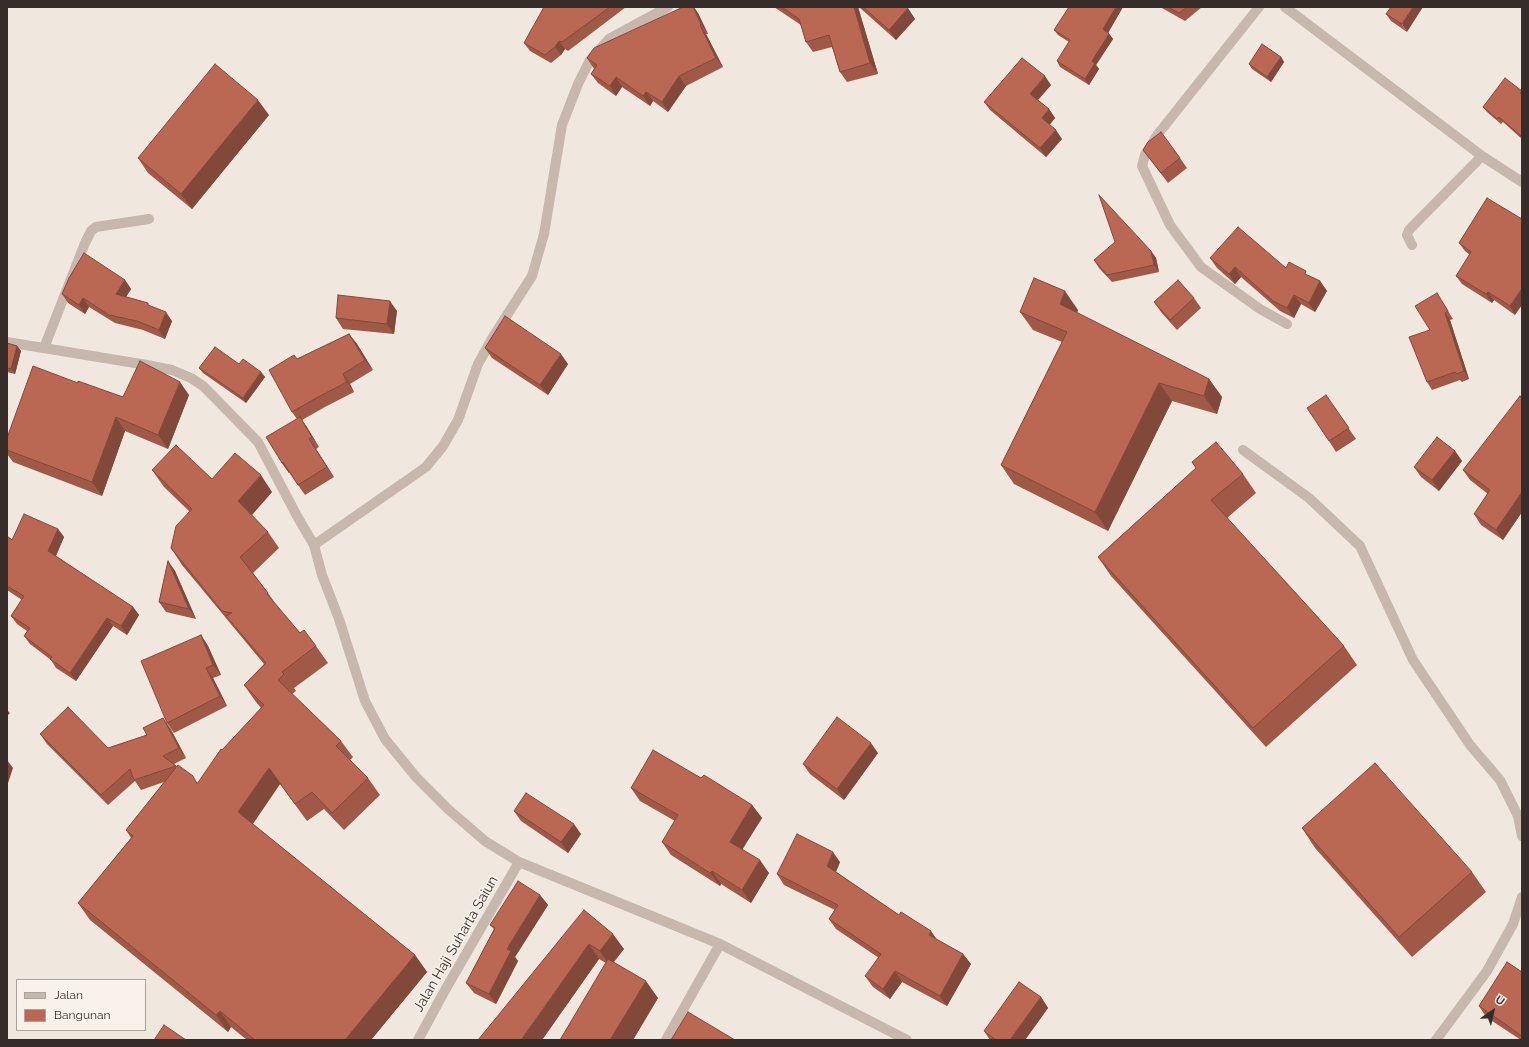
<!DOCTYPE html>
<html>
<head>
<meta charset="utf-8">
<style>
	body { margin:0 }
	#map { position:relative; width:1529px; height:1047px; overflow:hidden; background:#f0e7df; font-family:Raleway,sans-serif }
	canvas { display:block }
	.frame { position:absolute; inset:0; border:8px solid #362d2a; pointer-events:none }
	.legend { position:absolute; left:16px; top:979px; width:130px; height:52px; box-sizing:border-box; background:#f8f2eb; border:1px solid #aaa39e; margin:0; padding:5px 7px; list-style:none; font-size:12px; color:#362d2a }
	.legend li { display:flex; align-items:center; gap:8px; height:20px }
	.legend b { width:20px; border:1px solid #aaa39e }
	.north { position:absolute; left:1473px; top:991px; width:40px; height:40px; -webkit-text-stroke:3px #f8f2eb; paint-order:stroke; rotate:34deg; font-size:11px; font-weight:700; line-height:16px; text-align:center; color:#362d2a }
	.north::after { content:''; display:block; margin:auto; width:14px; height:18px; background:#362d2a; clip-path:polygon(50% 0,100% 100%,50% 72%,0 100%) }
</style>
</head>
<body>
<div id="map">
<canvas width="1529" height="1047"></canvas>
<div class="frame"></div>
<ul class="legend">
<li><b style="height:5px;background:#c7b7ac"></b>Jalan</li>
<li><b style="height:11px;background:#ba6853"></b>Bangunan</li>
</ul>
<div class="north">U</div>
</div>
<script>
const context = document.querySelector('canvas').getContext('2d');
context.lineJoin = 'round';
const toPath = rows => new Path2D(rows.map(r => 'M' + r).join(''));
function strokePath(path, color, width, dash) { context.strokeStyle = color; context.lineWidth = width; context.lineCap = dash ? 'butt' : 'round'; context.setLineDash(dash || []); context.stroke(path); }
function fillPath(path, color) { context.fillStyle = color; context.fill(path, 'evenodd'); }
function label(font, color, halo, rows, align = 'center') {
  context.font = font + ' Raleway,sans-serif'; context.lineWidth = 3; context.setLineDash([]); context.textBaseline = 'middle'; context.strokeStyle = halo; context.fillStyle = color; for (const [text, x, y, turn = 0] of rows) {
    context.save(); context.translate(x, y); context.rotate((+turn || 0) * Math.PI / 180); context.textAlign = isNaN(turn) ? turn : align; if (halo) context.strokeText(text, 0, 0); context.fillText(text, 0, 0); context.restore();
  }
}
const service = toPath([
	[44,348,85,243,91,231,96,227,149,219],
	[666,1040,720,944]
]);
const minor = toPath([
	[1259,7,1158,134,1145,155,1142,166,1170,225,1201,267,1260,309,1287,324],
	[1285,7,1482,156,1522,182],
	[1412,245,1407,235,1409,230,1482,156],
	[1243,450,1309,498,1360,546,1413,660,1470,745,1500,780,1518,816,1522,836],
	[314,545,426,467,443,446,458,420,478,364,493,337,532,276,544,234,562,125,578,84,590,60,609,39,668,7],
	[418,1040,444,992,519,862],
	[1436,1040,1487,971,1513,924,1522,897]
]);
const tertiary = toPath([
	[7,342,147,365,172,370,191,378,203,386,216,399,258,442,297,516,314,545,322,575,339,619,365,701,385,739,416,777,449,810,485,841,519,862,720,944,907,1040]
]);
const wall = toPath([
	[544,7,626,7,568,51,565,49,561,55,551,63,530,51,524,43],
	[774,7,858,7,878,74,847,82,840,72,832,47,813,52,806,42,801,25],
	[859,7,906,7,915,19,896,40],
	[1123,7,1108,32,1113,39,1096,65,1099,69,1089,85,1060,67,1057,61,1069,42,1058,35,1054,30],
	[1160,7,1202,7,1185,21],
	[1391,7,1407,32,1391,21,1386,14],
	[698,13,708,34,706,34,723,67,686,86,668,112,653,101,650,106,622,87,616,96,598,83,591,74,594,69,587,58],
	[1281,57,1284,62,1271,82,1252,69,1249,64],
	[1051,85,1038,100,1049,109,1055,118,1049,125,1062,139,1046,157,990,110,984,102],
	[1522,91,1522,139,1503,122,1501,124,1487,112,1483,107],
	[269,115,192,209,148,173,138,158],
	[1143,150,1180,158,1187,168,1168,183],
	[1487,198,1515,315,1494,300,1492,303,1462,284,1456,276,1470,255,1465,251,1459,243],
	[1151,251,1156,258,1159,272,1112,282,1099,268,1094,260],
	[1210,258,1286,268,1310,276,1320,281,1327,291,1315,312,1301,304,1294,318,1280,311,1241,277,1235,284,1217,268],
	[125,280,131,289,126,297,151,307,172,321,165,339,143,330,115,323,89,307,85,314,68,303,62,294],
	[1194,298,1201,308,1177,330,1161,312,1154,302],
	[1442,301,1453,319,1450,320,1469,379,1462,382,1460,380,1432,390,1427,382,1430,330],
	[1078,310,1077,313,1209,379,1222,397,1217,414,1172,401,1108,531,1014,484,1001,465,1062,342,1033,330,1020,312],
	[397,311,394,334,343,329,336,318],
	[349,334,357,344,373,370,350,384,354,392,325,407,302,420,319,447,316,449,334,477,305,495,289,472,289,473,282,463,297,419,292,412,297,359],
	[7,343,17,346,21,351,15,374,7,372],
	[485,348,568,364,548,395,492,358],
	[239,364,261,372,265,377,246,403,203,373,199,368],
	[78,383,123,397,189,395,168,449,125,431,102,496,13,462,7,454,7,438],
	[1326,395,1356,439,1336,452,1329,441],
	[1522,398,1522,512,1503,540,1481,525,1474,514,1488,494,1470,480,1463,470],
	[1455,451,1462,461,1439,491,1421,477,1414,467],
	[1192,462,1243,474,1256,493,1227,518,1344,646,1357,665,1266,747,1111,576,1098,557,1196,468],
	[152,470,212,479,272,492,252,515,268,532,279,548,253,573,268,593,277,606,300,633,316,646,328,663,294,688,296,691,292,694,341,741,353,757,350,760,368,778,380,795,344,830,324,809,307,821,280,784,253,824,415,955,427,972,371,1040,247,1040,231,1027,228,1032,90,920,78,903,131,838,126,830,164,782,141,790,135,781,108,805,47,744,40,734,108,748,170,728,186,758,174,764,198,783,222,750,261,708,256,702,244,685,264,664,182,565,171,548,189,511,164,487],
	[58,529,64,537,56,556,133,607,139,615,127,635,113,626,76,681,56,668,51,660,30,644,24,636,27,631,17,624,11,616,22,600,7,590,7,536,12,540],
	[168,561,175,571,196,619,166,612,159,602],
	[201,635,208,646,221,675,213,678,227,706,174,733,167,723],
	[878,753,844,800,810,774,803,764],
	[701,778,752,805,762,818,742,849,769,873,751,903,721,884,720,886,671,855,662,842,675,821,640,801,631,788],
	[514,811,581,834,568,853,521,821],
	[1302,828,1472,872,1486,892,1412,957,1315,848],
	[840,862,836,872,899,915,936,939,963,954,971,964,947,1006,902,982,890,999,873,987,865,976,879,958,836,929,829,919,835,910,784,885,777,874],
	[540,895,548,905,515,957,518,961,496,1004,474,993,466,983,494,929,490,925],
	[584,910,624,949,614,962,658,998,633,1040,560,1040,606,963,599,959,542,1040],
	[1522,972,1522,1040,1521,1040,1486,1017,1479,1006],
	[1041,997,1048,1008,1025,1040,990,1040,984,1031]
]);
const shadedWall = toPath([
	[693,7,694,7,698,13,708,34,701,24],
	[854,7,858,7,878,74,870,63],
	[1116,7,1123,7,1107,35,1103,29],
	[1413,7,1423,7,1407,32,1402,24],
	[908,8,915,19,896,40,889,30],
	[700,25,706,34,723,67,716,58],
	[1109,34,1113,39,1096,65,1099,69,1089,85,1085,79,1092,61],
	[559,41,565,49,561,55,555,47],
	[1281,57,1284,62,1271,82,1267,77],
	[679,76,686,86,668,112,662,102],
	[1045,76,1051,85,1036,102,1030,94],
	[616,77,622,87,616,96,610,86],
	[646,92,653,101,650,106,643,96],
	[258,100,269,115,192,209,181,194],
	[1049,109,1055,118,1048,127,1042,118],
	[1056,130,1062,139,1046,157,1040,148],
	[1151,251,1156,258,1159,272,1154,265],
	[1235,267,1241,277,1235,284,1229,274],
	[125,280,131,289,122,303,116,294],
	[1320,281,1327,291,1315,312,1309,303],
	[1522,288,1522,305,1515,315,1510,306],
	[1065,291,1078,310,1073,323,1060,304],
	[1488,292,1494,300,1492,303,1486,294],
	[1294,295,1301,304,1294,318,1287,308],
	[83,298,89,307,85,314,79,305],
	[390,301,397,311,394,334,387,324],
	[166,312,172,321,165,339,159,330],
	[1445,313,1450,320,1469,379,1464,371],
	[349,334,357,344,373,370,365,360],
	[17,346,21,351,15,374,11,369],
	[561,354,568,364,548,395,540,385],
	[261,372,265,377,246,403,243,398],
	[343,374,350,384,354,392,347,382],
	[1209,379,1222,397,1217,414,1204,396],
	[180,382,189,395,168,449,158,435],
	[1159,383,1172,401,1108,531,1095,512],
	[116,417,125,431,102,496,92,482],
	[300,417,307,427,319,447,312,437],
	[309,439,316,449,334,477,327,467],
	[1455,451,1462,461,1439,491,1432,480],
	[283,462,290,472,289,473,282,463],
	[261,475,272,492,250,517,238,501],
	[1522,492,1522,512,1503,540,1496,530],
	[58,529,64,537,54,560,48,551],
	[168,561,175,571,196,619,189,609],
	[133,607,139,615,127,635,121,626],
	[107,618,113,626,76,681,70,673],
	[201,635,208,646,221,675,213,665],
	[206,668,213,678,227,706,220,696],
	[7,710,10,713,7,716],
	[163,718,170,728,186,758,179,748],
	[871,743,878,753,844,800,837,789],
	[7,760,13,768,7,786],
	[269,768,280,784,249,829,238,812],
	[752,805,762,818,739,855,730,842],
	[574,824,581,834,568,853,561,842],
	[833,852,840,862,834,876,827,866],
	[760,860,769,873,751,903,742,890],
	[712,871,721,884,720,886,710,873],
	[540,895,548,905,515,957,518,961,496,1004,489,994,507,949],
	[931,931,938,941,929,935],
	[613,934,624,949,610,966,600,951],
	[589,944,599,959,542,1040,521,1040],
	[963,954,971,964,947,1006,940,996],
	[415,955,427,972,371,1040,345,1040],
	[895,971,902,982,890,999,883,989],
	[646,981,658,998,633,1040,610,1040],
	[1041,997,1048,1008,1025,1040,1010,1040],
	[220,1011,231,1027,228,1032,216,1015]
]);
const building = toPath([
	[544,7,610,7,562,42,559,41,555,47,545,55,524,43,544,7],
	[683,7,693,7,701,24,700,25,716,58,679,76,662,102,646,92,643,96,616,77,610,86,591,74,597,65,587,58,594,48,683,7],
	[782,7,854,7,870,63,840,72,829,35,806,42,799,19,782,7],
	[863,7,906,7,908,8,889,30,863,7],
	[1069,7,1116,7,1103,29,1109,34,1092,61,1095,63,1085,79,1057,61,1070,40,1054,30,1069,7],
	[1168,7,1187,7,1179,13,1168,7],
	[1391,7,1413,7,1402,24,1386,14,1391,7],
	[1262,44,1281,57,1267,77,1249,64,1262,44],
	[1022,58,1045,76,1030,94,1049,109,1042,118,1056,130,1040,148,984,102,1022,58],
	[215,64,258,100,181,194,138,158,215,64],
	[1505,78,1522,91,1520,93,1522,94,1522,137,1499,117,1497,119,1483,107,1505,78],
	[1161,132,1180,158,1161,173,1143,150,1148,142,1161,132],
	[1099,195,1151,251,1154,265,1107,275,1094,260,1115,242,1099,195],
	[1487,198,1522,219,1522,288,1510,306,1488,292,1486,294,1456,276,1471,252,1459,243,1487,198],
	[1238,227,1286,268,1289,262,1306,271,1305,274,1320,281,1309,303,1294,295,1287,308,1273,301,1235,267,1229,274,1210,258,1238,227],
	[84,253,125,280,116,294,148,303,148,305,166,312,159,330,137,321,109,315,83,298,79,305,62,294,69,278,84,253],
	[1034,278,1065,291,1060,304,1209,379,1204,396,1159,383,1095,512,1001,465,1067,332,1020,312,1034,278],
	[1178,280,1194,298,1170,320,1154,302,1178,280],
	[1437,293,1448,311,1445,313,1464,371,1457,374,1455,372,1427,382,1409,337,1430,330,1415,306,1437,293],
	[338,295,390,301,387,324,336,318,338,295],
	[505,316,561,354,540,385,485,348,505,316],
	[349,334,365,360,343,374,347,382,318,397,292,412,269,370,294,355,297,359,349,334],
	[7,343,17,346,11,369,7,368,7,343],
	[215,347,239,364,243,359,261,372,243,398,199,368,215,347],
	[140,361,180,382,158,435,116,417,92,482,7,450,7,438,33,366,78,383,78,381,123,397,140,361],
	[1326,395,1349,428,1329,441,1307,408,1326,395],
	[1520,396,1522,398,1522,492,1496,530,1474,514,1490,490,1463,470,1520,396],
	[300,417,312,437,309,439,327,467,298,485,283,462,282,463,266,437,300,417],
	[1437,437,1455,451,1432,480,1414,467,1437,437],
	[1216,442,1243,474,1211,500,1344,646,1253,728,1098,557,1196,468,1192,462,1216,442],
	[176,445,212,479,235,453,261,475,238,501,268,532,240,557,268,593,267,594,300,633,304,630,316,646,282,672,284,674,278,680,341,741,336,746,368,778,332,813,312,792,295,804,269,768,238,812,415,955,345,1040,255,1040,220,1011,216,1015,78,903,133,836,126,830,178,765,193,776,197,784,221,749,222,750,264,705,244,685,266,663,226,616,232,613,222,611,171,548,176,526,192,509,152,470,176,445],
	[24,514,58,529,48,551,133,607,121,626,107,618,70,673,50,659,52,657,24,636,30,628,11,616,24,596,7,586,7,536,12,540,24,514],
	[168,561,189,609,159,602,168,561],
	[201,635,213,665,206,668,220,696,167,723,141,661,201,635],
	[68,707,108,748,147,735,143,728,163,718,179,748,163,756,176,766,134,780,130,769,101,795,40,734,68,707],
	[837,717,871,743,837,789,803,764,837,717],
	[653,750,701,778,704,775,752,805,730,842,760,860,742,890,712,871,710,873,662,842,678,815,631,788,653,750],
	[1375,763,1472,872,1399,937,1302,828,1375,763],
	[526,793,574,824,561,842,514,811,526,793],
	[797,834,833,852,827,866,899,915,901,912,931,931,929,935,963,954,940,996,895,971,883,989,865,976,881,954,829,919,838,905,777,874,797,834],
	[518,881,540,895,507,949,511,951,489,994,466,983,495,928,490,925,518,881],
	[584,910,613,934,600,951,589,944,521,1040,478,1040,584,910],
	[608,959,646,981,610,1040,560,1040,608,959],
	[1507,962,1522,972,1522,1036,1479,1006,1507,962],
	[1019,982,1041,997,1010,1040,996,1040,984,1031,1019,982],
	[688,1012,735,1040,671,1040,688,1012],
	[164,1025,186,1040,154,1040,164,1025]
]);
const streetNames = [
	["Jalan Haji Suharta Saiun",456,944,-60]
];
strokePath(service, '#c7b7ac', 10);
strokePath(minor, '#c7b7ac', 10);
strokePath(tertiary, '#c7b7ac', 10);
fillPath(wall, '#a05947');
fillPath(shadedWall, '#82493a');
fillPath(building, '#ba6853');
strokePath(building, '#82493a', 1);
label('14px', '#362d2a', '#f8f2eb', streetNames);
</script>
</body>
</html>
